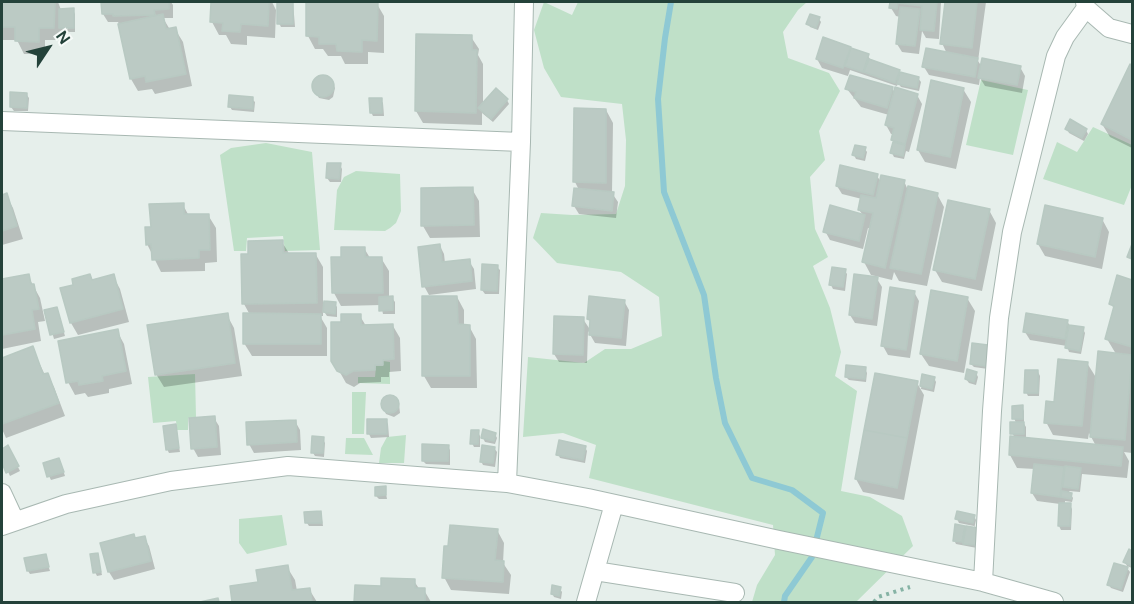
<!DOCTYPE html>
<html>
<head>
<meta charset="utf-8">
<style>
	body { margin:0 }
	#map { position:relative; width:1134px; height:604px; overflow:hidden; background:#e6efeb; font-family:"DM Sans",sans-serif }
	canvas { display:block }
	.frame { position:absolute; inset:0; border:3px solid #24423a; pointer-events:none }
	.north { position:absolute; left:18px; top:18px; width:60px; height:60px; -webkit-text-stroke:4px #f7fbf9; paint-order:stroke; rotate:55deg; font-size:16px; font-weight:700; line-height:24px; text-align:center; color:#24423a }
	.north::after { content:''; display:block; margin:auto; width:21px; height:27px; background:#24423a; clip-path:polygon(50% 0,100% 100%,50% 72%,0 100%) }
</style>
</head>
<body>
<div id="map">
<canvas width="1134" height="604"></canvas>
<div class="frame"></div>
<div class="north">N</div>
</div>
<script>
const context = document.querySelector('canvas').getContext('2d');
context.lineJoin = 'round';
function fillPath(path, color) { context.fillStyle = color; context.fill(path, 'evenodd'); }
const toPath = rows => new Path2D(rows.map(r => 'M' + r).join(''));
function strokePath(path, color, width, dash) { context.strokeStyle = color; context.lineWidth = width; context.lineCap = dash ? 'butt' : 'round'; context.setLineDash(dash || []); context.stroke(path); }
const green = toPath([
	[544,2,572,15,578,2,807,2,798,10,783,32,788,58,829,73,840,91,819,131,825,160,810,177,815,229,828,257,813,266,830,308,841,352,835,376,857,391,841,491,870,497,902,516,913,546,856,602,752,602,757,585,775,555,773,525,589,478,596,445,563,433,523,437,528,357,584,363,605,349,631,349,662,336,659,297,621,272,557,263,533,238,541,213,572,215,616,214,625,186,626,140,622,104,561,97,544,68,534,30],
	[981,80,1028,90,1013,155,966,145],
	[1093,127,1132,145,1132,185,1124,205,1043,179,1057,142,1077,152],
	[266,143,312,152,320,250,285,251,283,236,247,238,246,251,234,251,220,155,231,148],
	[356,171,400,174,401,211,396,223,390,228,385,231,334,230,337,190,344,177],
	[383,361,390,362,390,384,358,383,358,377,375,377,376,366,383,366],
	[195,374,196,417,188,418,188,430,177,430,176,421,153,423,148,377],
	[352,392,366,392,364,434,352,434],
	[406,435,404,463,379,463,381,448,387,437],
	[346,438,364,438,373,455,345,454],
	[282,515,287,545,247,554,239,543,239,519]
]);
const shadow = toPath([
	[2,2,58,2,61,10,73,10,75,14,75,32,61,32,61,40,45,40,45,54,24,54,17,40,2,40],
	[102,2,171,2,173,5,173,18,163,18,169,28,175,29,183,42,192,86,155,94,152,89,138,91,131,79,119,24,118,22,108,22,103,14],
	[213,2,272,2,276,10,275,38,247,36,247,45,231,44,226,35,219,35,212,22],
	[278,2,293,2,295,27,281,27,279,23],
	[891,2,941,2,939,39,926,38,922,31,919,54,902,52,897,44,900,17,896,16,891,8],
	[947,2,986,2,978,61,982,67,1020,67,1025,76,1022,93,985,86,980,78,979,85,929,75,924,67,947,54,942,43],
	[377,4,384,16,384,53,368,52,368,64,345,64,341,56,328,56,323,49,315,49,308,36],
	[819,19,821,22,818,30,810,27,808,23],
	[471,37,479,49,478,55,483,64,483,105,507,100,509,104,493,122,482,113,482,125,423,123,416,111],
	[850,48,868,56,870,59,899,71,900,74,918,78,921,82,919,91,901,87,898,83,897,86,850,70,848,76,892,88,895,93,917,95,922,104,909,152,906,151,904,159,894,157,892,153,894,134,891,134,886,125,889,115,861,107,847,89,851,77,822,68,817,59],
	[1130,66,1132,68,1132,148,1110,137,1102,124],
	[320,76,330,79,335,88,333,97,329,100,319,98,313,88,316,79],
	[963,89,971,102,956,169,925,162,918,150],
	[26,94,29,98,28,111,14,111,11,107],
	[252,99,255,102,254,112,232,110,230,107],
	[381,100,383,103,384,116,373,116,371,112],
	[606,110,613,123,612,193,618,202,616,218,579,214,574,206,579,190,575,182],
	[1067,129,1086,130,1088,134,1084,141,1069,133],
	[865,149,867,152,865,161,856,159,854,155],
	[340,165,342,169,341,182,330,182,327,178],
	[877,176,881,182,904,181,907,188,937,194,944,207,927,286,899,281,894,272,892,280,871,275,864,262,871,229,868,228,863,249,830,240,825,231,863,215,859,210,862,199,842,194,837,186],
	[472,189,479,201,480,237,430,238,423,226],
	[6,195,13,208,23,239,2,245,2,196],
	[183,205,189,216,208,215,216,228,217,262,205,263,205,271,161,272,147,244,152,228],
	[989,210,996,223,982,291,942,282,935,270],
	[1102,219,1109,232,1102,269,1045,256,1038,244],
	[282,242,290,255,316,255,323,267,323,302,335,304,337,307,337,317,327,316,323,310,323,316,320,316,327,328,327,356,252,356,244,343,250,315,244,304,250,255],
	[440,246,444,254,445,263,469,261,474,269,476,289,429,295,424,286],
	[364,248,370,258,381,258,389,271,389,298,392,298,395,302,395,314,383,314,381,305,341,306,334,293,342,259],
	[497,267,500,270,499,294,485,294,482,290],
	[845,271,847,274,845,291,833,289,831,285],
	[28,276,40,298,45,321,38,322,41,341,2,349,2,281],
	[90,276,93,281,113,276,120,289,129,322,78,335,71,323,75,286],
	[1118,277,1132,281,1132,453,1124,452,1129,461,1127,478,1082,474,1080,492,1069,491,1073,498,1072,502,1065,501,1065,504,1070,505,1072,509,1071,530,1061,530,1059,526,1060,504,1037,501,1032,493,1035,469,1017,468,1010,455,1015,438,1012,433,1016,423,1014,418,1022,407,1024,411,1024,422,1023,422,1026,427,1026,439,1096,446,1089,433,1088,439,1053,435,1046,422,1055,403,1087,363,1097,379,1116,354,1107,339,1115,310,1111,304],
	[877,279,882,287,877,326,855,323,850,315],
	[914,292,919,301,910,358,888,355,883,346],
	[457,297,464,310,464,326,469,326,476,339,477,388,431,388,424,376],
	[967,298,975,311,964,373,929,366,921,354],
	[624,301,629,310,626,346,595,343,588,331,587,363,559,362,554,354,583,319,591,331,591,324,589,319],
	[57,309,65,336,54,339,46,311],
	[227,315,234,328,242,376,164,387,156,374],
	[360,316,366,326,393,326,400,338,401,371,389,372,389,377,381,377,381,382,360,383,354,387,346,383,333,360,343,323],
	[1067,321,1070,326,1083,329,1085,333,1081,354,1069,352,1067,346,1030,340,1025,332],
	[117,331,124,344,132,384,109,389,109,393,88,397,85,393,75,395,68,382],
	[987,346,989,350,988,369,974,367,971,364],
	[32,348,45,375,47,374,54,387,65,416,6,438,2,429,2,360],
	[865,369,867,373,866,382,849,380,846,377],
	[1038,372,1040,376,1039,396,1028,396,1026,392],
	[976,373,978,377,976,385,969,383,966,379],
	[923,376,934,378,936,382,934,392,921,389],
	[917,383,924,395,904,500,863,492,856,479],
	[393,397,399,404,400,413,394,417,386,414,382,405,385,398],
	[214,418,219,426,221,455,198,457,193,448],
	[386,420,388,424,389,437,371,438,369,434],
	[295,421,300,430,301,450,254,453,249,444],
	[175,426,180,452,169,453,167,449],
	[478,432,480,436,480,447,474,447,472,443],
	[495,434,497,438,495,444,485,442,483,438],
	[323,439,325,443,324,457,315,456,313,453],
	[448,446,450,450,450,465,426,464,423,461],
	[8,447,20,471,10,476,2,459,2,450],
	[585,447,587,451,585,463,560,458,558,454],
	[494,448,497,452,495,467,483,465,481,461],
	[61,464,65,476,51,480,49,476],
	[385,488,387,499,379,499,376,496],
	[321,513,323,526,309,526,307,523],
	[974,516,976,520,974,529,977,548,956,544,954,540,964,527,967,532,974,528,974,526,959,523,957,519],
	[497,530,504,543,503,563,511,575,509,594,451,590,444,577],
	[144,538,149,546,155,569,114,580,109,572,135,540],
	[1129,551,1132,552,1132,568,1127,566,1125,562],
	[97,554,102,575,97,576,95,572],
	[45,556,50,571,30,574,28,571],
	[287,567,295,580,297,591,309,589,317,602,234,602,231,587,260,583],
	[1127,568,1130,572,1123,592,1111,588,1109,585],
	[414,581,420,590,424,590,431,602,355,602,356,586,382,588],
	[560,589,562,592,561,599,554,597,552,593]
]);
const stream = toPath([
	[671,2,665,38,658,99,664,192,704,295,716,378,725,423,752,478,792,490,823,513,812,557,785,596,784,602]
]);
const building = toPath([
	[2,2,55,2,54,28,39,28,39,42,15,41,15,27,2,27,2,2],
	[101,2,169,2,169,9,154,10,155,15,113,16,113,14,102,14,101,2],
	[211,2,269,2,268,26,241,24,240,32,222,31,223,23,210,22,211,2],
	[277,2,293,2,293,24,277,24,277,2],
	[306,2,378,2,377,41,362,40,362,52,337,51,336,44,319,44,319,37,306,36,306,2],
	[890,2,937,2,934,31,920,30,922,6,898,3,897,9,889,8,890,2],
	[945,2,977,2,972,48,940,44,945,2],
	[900,7,920,9,915,46,896,44,900,7],
	[74,8,74,28,59,28,59,9,74,8],
	[163,14,166,29,176,27,186,74,146,82,145,76,130,79,118,24,163,14],
	[810,14,820,17,816,28,806,24,810,14],
	[416,34,472,35,472,50,477,50,476,113,415,111,416,34],
	[823,37,851,47,843,68,816,59,823,37],
	[851,48,869,54,863,72,845,66,851,48],
	[926,48,978,58,975,77,922,67,926,48],
	[982,58,1021,66,1017,85,978,78,982,58],
	[869,59,900,70,895,83,864,72,869,59],
	[1130,64,1132,66,1132,140,1101,124,1130,64],
	[900,72,919,77,917,88,897,84,900,72],
	'312 86a11 11 0 1 1 22 0a11 11 0 1 1-22 0Z',
	[850,75,893,87,887,108,854,98,856,92,845,89,850,75],
	[931,80,964,88,950,157,917,150,931,80],
	[895,87,918,94,905,144,891,140,894,128,885,125,895,87],
	[496,88,508,99,491,119,478,108,496,88],
	[10,92,27,93,27,108,10,107,10,92],
	[229,95,253,97,253,109,228,107,229,95],
	[369,98,382,98,382,113,370,113,369,98],
	[574,108,606,109,606,183,573,182,574,108],
	[1070,119,1087,129,1082,138,1065,129,1070,119],
	[893,142,905,145,903,156,890,153,893,142],
	[855,145,866,147,863,158,852,155,855,145],
	[327,163,341,163,339,179,326,178,327,163],
	[840,165,878,174,873,195,836,186,840,165],
	[881,175,905,180,885,268,862,262,873,213,858,210,861,195,876,198,881,175],
	[908,186,938,193,921,274,890,268,908,186],
	[473,187,474,225,421,226,421,188,473,187],
	[574,188,614,192,612,211,572,206,574,188],
	[7,193,17,226,2,231,2,195,7,193],
	[948,200,990,209,975,279,933,270,948,200],
	[184,203,184,214,209,214,210,250,199,250,199,258,152,260,151,244,146,245,145,227,151,227,149,204,184,203],
	[830,205,865,215,859,241,823,232,830,205],
	[1045,205,1103,218,1095,257,1037,244,1045,205],
	[283,240,283,253,316,253,317,303,242,304,241,254,248,254,248,241,283,240],
	[440,244,442,262,470,259,472,281,422,287,418,247,440,244],
	[1132,244,1132,259,1127,257,1132,244],
	[341,247,365,247,365,257,382,257,383,293,332,293,331,257,341,257,341,247],
	[482,264,498,265,497,291,481,290,482,264],
	[832,267,846,269,843,287,829,285,832,267],
	[29,274,31,284,34,284,39,309,32,310,35,329,2,335,2,279,29,274],
	[90,274,92,280,114,274,123,309,70,323,60,288,73,285,72,279,90,274],
	[854,274,878,277,872,319,849,315,854,274],
	[1117,275,1132,280,1132,347,1105,339,1114,306,1109,304,1117,275],
	[890,287,915,291,906,350,881,346,890,287],
	[931,290,968,297,957,361,920,354,931,290],
	[393,296,393,310,379,311,379,297,393,296],
	[422,296,457,296,458,324,470,325,470,376,422,376,422,296],
	[589,296,625,300,621,338,589,335,590,320,587,319,589,296],
	[324,301,336,302,335,314,323,312,324,301],
	[57,307,64,332,50,335,44,310,57,307],
	[228,313,235,363,155,375,147,325,228,313],
	[243,313,321,314,321,344,243,344,243,313],
	[1026,313,1068,320,1065,339,1023,332,1026,313],
	[341,314,361,314,361,325,393,324,394,359,383,360,383,365,375,365,375,370,353,371,346,375,337,371,331,361,331,322,341,322,341,314],
	[554,316,584,317,583,355,553,354,554,316],
	[1069,325,1084,327,1080,351,1065,348,1069,325],
	[118,329,126,371,102,376,103,381,79,385,78,381,66,383,58,341,118,329],
	[972,343,988,345,986,366,970,364,972,343],
	[33,346,43,374,48,373,59,403,2,424,2,358,33,346],
	[1098,351,1132,355,1125,440,1090,437,1098,351],
	[1058,359,1088,362,1082,426,1044,423,1046,401,1054,402,1058,359],
	[846,365,866,367,865,379,845,377,846,365],
	[967,369,977,372,974,382,965,379,967,369],
	[1025,370,1038,370,1038,393,1024,393,1025,370],
	[875,373,918,381,907,438,864,430,875,373],
	[922,374,935,377,932,389,920,386,922,374],
	'381 404a9 9 0 1 1 18 0a9 9 0 1 1-18 0Z',
	[1023,405,1023,419,1012,419,1012,406,1023,405],
	[215,416,217,447,191,449,189,418,215,416],
	[367,419,387,419,387,434,367,434,367,419],
	[296,420,297,442,247,445,246,422,296,420],
	[1010,422,1024,422,1024,434,1010,434,1010,422],
	[176,424,179,448,166,450,163,426,176,424],
	[483,429,496,433,494,441,481,438,483,429],
	[471,430,479,430,478,444,470,444,471,430],
	[864,430,907,438,897,488,855,479,864,430],
	[312,436,324,437,323,453,311,453,312,436],
	[1010,436,1123,447,1121,466,1009,455,1010,436],
	[559,440,586,446,583,460,556,455,559,440],
	[422,444,449,445,448,461,422,461,422,444],
	[8,445,19,466,6,473,2,463,2,449,8,445],
	[482,445,495,447,493,463,480,462,482,445],
	[59,458,64,472,47,477,43,463,59,458],
	[1034,464,1064,467,1060,497,1031,493,1034,464],
	[1065,466,1081,468,1078,489,1063,487,1065,466],
	[386,486,386,495,375,496,375,487,386,486],
	[1062,491,1072,493,1071,499,1061,497,1062,491],
	[1059,503,1071,503,1070,526,1058,526,1059,503],
	[321,511,322,523,305,523,304,512,321,511],
	[957,511,975,515,973,523,955,519,957,511],
	[955,524,965,526,962,542,953,541,955,524],
	[450,525,498,529,495,560,504,561,503,582,442,578,444,546,448,546,450,525],
	[966,526,978,528,976,545,963,544,966,526],
	[134,534,135,538,145,536,151,561,108,572,100,543,134,534],
	[1129,549,1132,551,1132,566,1123,562,1129,549],
	[98,553,101,572,93,573,90,554,98,553],
	[46,554,49,567,27,571,24,558,46,554],
	[1114,563,1128,567,1121,589,1107,585,1114,563],
	[288,565,292,590,310,588,312,602,232,602,230,586,258,582,256,570,288,565],
	[381,578,415,579,415,588,425,588,425,602,354,602,355,585,381,586,381,578],
	[552,585,561,587,559,596,551,594,552,585],
	[218,598,219,602,200,602,218,598]
]);
const path = toPath([
	[874,602,878,597,910,587]
]);
const minor = toPath([
	[1085,2,1086,8,1109,28,1132,34],
	[2,121,521,142],
	[507,483,521,142,524,2],
	[2,493,15,521],
	[2,526,66,504,171,481,288,466,507,483,588,498,779,540,983,582,1054,602],
	[595,571,735,593],
	[983,582,992,411,999,318,1012,232,1056,56,1065,37,1086,8],
	[586,602,614,504]
]);
fillPath(green, '#bfe0c8');
fillPath(shadow, '#0003');
strokePath(stream, '#8ec9d4', 6);
fillPath(building, '#bbcac4');
strokePath(building, '#b8c9c2', 1.5);
strokePath(minor, '#a8b8b2', 20);
strokePath(path, '#86b3a5', 4, [3, 4.5]);
strokePath(minor, '#fff', 18);
</script>
</body>
</html>
